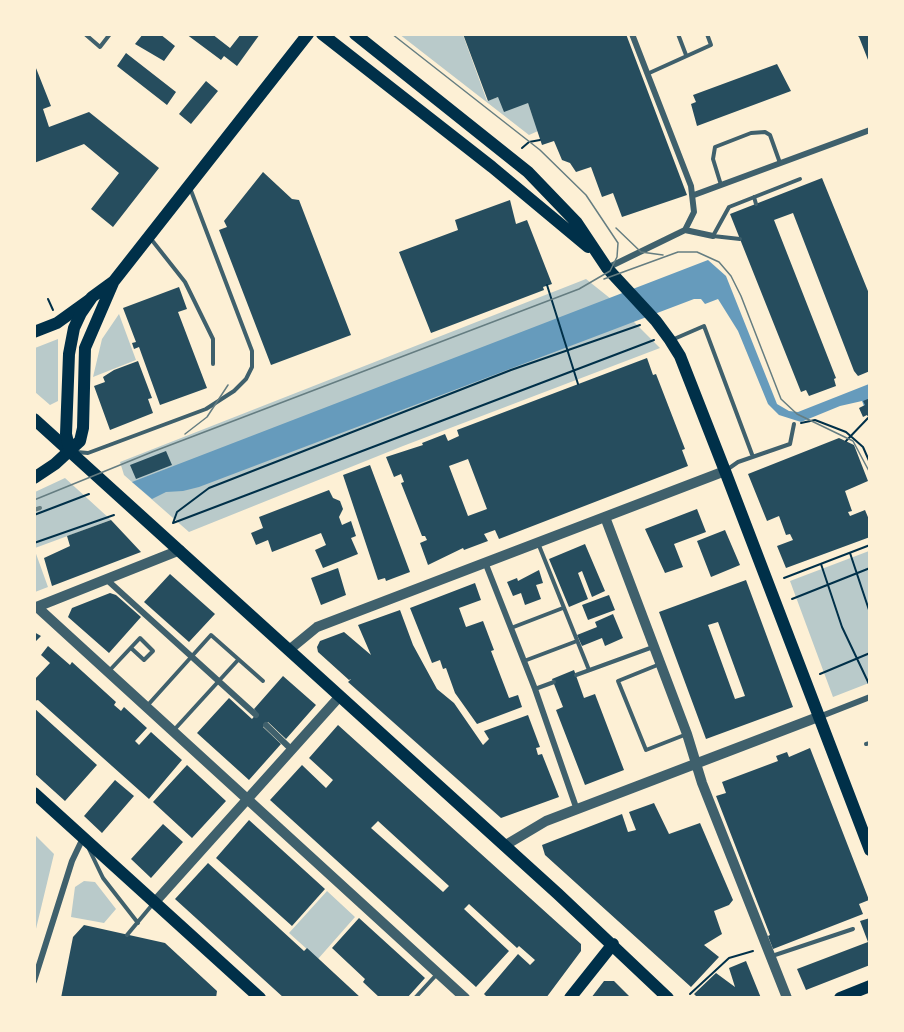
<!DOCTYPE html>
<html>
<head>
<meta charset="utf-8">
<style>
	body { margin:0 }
	#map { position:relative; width:904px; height:1032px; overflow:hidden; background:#fdf0d5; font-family:"Open Sans",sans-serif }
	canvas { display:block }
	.frame { position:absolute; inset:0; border:36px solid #fdf0d5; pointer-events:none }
</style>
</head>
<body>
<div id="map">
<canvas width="904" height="1032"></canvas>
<div class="frame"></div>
</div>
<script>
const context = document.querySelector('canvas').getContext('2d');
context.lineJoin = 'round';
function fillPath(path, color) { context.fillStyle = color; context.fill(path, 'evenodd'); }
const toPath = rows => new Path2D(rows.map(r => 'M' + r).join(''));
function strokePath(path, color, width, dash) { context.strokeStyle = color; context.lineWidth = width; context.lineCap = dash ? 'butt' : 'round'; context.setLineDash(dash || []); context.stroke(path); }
const green = toPath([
	[399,34,463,35,487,101,498,97,528,103,538,131,529,135],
	[586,279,611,299,660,348,403,446,189,532,124,475,120,462],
	[119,314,136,360,93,377,102,339],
	[58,339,58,401,50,405,35,392,35,348],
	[65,478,111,520,35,548,35,492],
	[35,551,48,587,35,592,34,592],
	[869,551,869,683,833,697,790,581],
	[35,835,54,854,35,933],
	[84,881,95,882,116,909,104,923,71,917,75,887],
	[327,891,355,917,318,959,289,933]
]);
const water = toPath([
	[708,260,726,276,777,404,789,411,798,412,869,384,869,419,862,401,840,406,801,422,779,415,768,404,738,331,718,299,705,304,701,299,694,299,199,487,183,491,166,492,152,499,132,482]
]);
const building = toPath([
	[143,34,160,34,175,46,164,61,135,44],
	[186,34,212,34,230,48,241,34,260,34,237,66,224,56,221,60],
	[463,34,626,34,687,195,622,217,613,193,602,197,591,167,576,172,570,163,562,160,554,141,542,145,528,103,504,112,498,97,488,101],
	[856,34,870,34,870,65,859,37],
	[126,53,176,92,167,105,117,66],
	[34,63,51,106,43,109,49,127,89,112,159,168,113,227,91,209,119,173,84,144,34,163],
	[777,64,791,91,697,126,691,104,696,102,693,95],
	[206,81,218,91,191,124,179,114],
	[263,172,292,199,299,200,351,335,271,365,219,230,227,227,224,221],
	[822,178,870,296,870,371,858,376,854,371,793,213,774,220,836,378,834,379,836,386,809,396,806,390,801,392,730,214],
	[510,200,516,224,527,220,552,284,543,287,544,290,431,333,399,252,458,230,455,220],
	[179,287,187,309,178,312,207,388,160,405,139,347,134,349,132,343,136,342,123,308],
	[647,358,653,375,656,374,685,449,682,450,688,466,499,539,495,530,484,534,488,541,464,550,463,548,428,565,420,543,427,540,425,536,422,536,401,483,404,482,401,474,394,477,386,457,423,445,422,443,445,434,448,441,459,436,457,430],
	[468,459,487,509,468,516,449,466],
	[138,361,152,398,148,399,153,413,110,430,94,386,105,382,103,377,114,370],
	[870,398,870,420,867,415,863,417,859,408,865,405,863,401],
	[839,438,854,445,868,481,845,491,852,511,848,512,850,516,865,510,870,522,870,537,786,568,777,546,793,540,790,534,786,535,779,516,767,521,748,474],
	[166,451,172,465,136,479,130,465],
	[370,465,410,572,386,581,385,578,378,580,343,475],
	[329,490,333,498,340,501,343,509,339,517,342,525,351,521,356,536,351,538,358,554,323,568,315,550,326,545,321,533,272,552,268,540,256,545,251,533,263,528,259,517],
	[697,509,706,532,674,544,683,567,665,573,645,529],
	[111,520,141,552,52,586,44,558,70,546,67,536],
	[725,530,740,565,711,577,697,541],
	[585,544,605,591,592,597,582,571,578,573,588,599,569,607,549,559],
	[338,568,346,595,321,605,311,578],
	[539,570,543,583,536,585,541,599,525,605,521,593,513,596,507,582,517,578,518,581],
	[170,574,215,614,189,642,144,602],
	[746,580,793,707,706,739,659,612],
	[718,622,745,696,735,699,708,625],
	[475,583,481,600,459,608,466,627,483,621,494,650,491,651,509,698,518,695,522,707,477,724,455,693,446,668,443,669,440,660,432,663,410,608],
	[110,593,116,595,141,617,109,653,68,617,72,608],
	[609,595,615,610,588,620,582,605],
	[400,610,413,645,437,689,454,703,483,745,489,739,484,731,528,715,540,747,536,748,538,755,542,754,559,797,501,818,348,682,351,679,349,680,318,652,317,647,320,641,344,632,371,655,358,625],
	[613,614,623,638,605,646,602,638,582,646,577,635,597,627,595,622],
	[34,632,41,636,34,643],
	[48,646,70,665,72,662,116,702,114,705,121,711,124,707,147,728,135,741,139,745,151,732,182,760,149,799,38,700,34,701,34,680,50,663,41,655],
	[574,670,584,698,595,694,624,770,585,785,556,710,563,707,552,679],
	[283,676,316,705,286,739,268,722,263,727,281,744,249,780,197,733,229,698,252,719,257,713,254,709],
	[34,708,97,765,65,801,34,773],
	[338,725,581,944,581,951,546,998,488,998,484,994,518,954,530,965,535,960,519,946,517,948,469,904,464,909,509,951,476,987,270,800,302,765,326,788,333,780,309,758],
	[378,821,449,886,443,892,371,828],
	[810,748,869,900,859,904,863,914,773,949,768,936,770,935,716,796,726,793,722,782,778,761,776,756,787,752,789,757],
	[187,765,226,801,192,838,153,802],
	[115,780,134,796,102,833,84,816],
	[654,803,669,834,700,823,733,900,729,905,714,911,722,934,704,945,719,957,691,987,545,855,542,845,622,814,628,832,636,830,629,812],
	[249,820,325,889,292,926,216,858],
	[163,824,183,842,151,878,131,859],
	[208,863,304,951,307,948,361,998,284,998,175,899],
	[359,918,425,978,407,998,380,998,363,982,365,979,332,948],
	[870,918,870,965,806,990,797,969,868,942,860,921],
	[84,925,165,943,217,991,216,998,61,998,73,937],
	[746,961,761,998,698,998,694,994,716,973,735,987,729,968],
	[604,981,614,981,631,998,591,998]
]);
const path = toPath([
	[522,148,529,142,540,140],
	[547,285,578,384],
	[48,299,53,310],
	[801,423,815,420,846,432,863,447,870,463],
	[846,441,868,418],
	[34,515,89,494],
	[173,523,654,340],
	[173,523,177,512,209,488,511,370,640,325],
	[34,543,114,515],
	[850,553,870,613],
	[821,564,842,627,870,686],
	[784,578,870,545],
	[792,599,870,568],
	[820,674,870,653],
	[690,994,729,958,753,951]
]);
const service = toPath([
	[85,34,100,47,110,34],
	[678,34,686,55],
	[647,74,711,45,707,34],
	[721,185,713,159,715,147,751,133,765,132,770,135,780,163],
	[754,197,756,204],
	[151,239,185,282,213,339,213,364],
	[740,239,713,236,729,207,800,179],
	[674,339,704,326,753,457],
	[76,452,88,453,206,409,234,391,246,379,252,367,252,351,190,188],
	[728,469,738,462,790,444,794,424],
	[538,543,589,670],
	[511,628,563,608],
	[524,661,577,641],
	[660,664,618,681,646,750,687,734],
	[109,671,140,638,153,651,144,660,131,648],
	[576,675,653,647],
	[535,689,554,682],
	[147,706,211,635,263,681],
	[174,730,238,660],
	[866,744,870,743],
	[89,849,103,878,138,923],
	[127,935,152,905],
	[772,956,853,929],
	[415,998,438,973]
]);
const minor = toPath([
	[694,195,870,130],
	[685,230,713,236],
	[607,268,685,230,694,212,691,186,632,34],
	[485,562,535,689,577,810],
	[106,579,256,715],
	[819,717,870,697],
	[266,725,292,750],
	[34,981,72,861,83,838]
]);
const tertiary = toPath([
	[605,517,687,734,702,783,787,998],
	[37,607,465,998],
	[34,608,180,550],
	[289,650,317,627,725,471],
	[504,846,546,821,818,717],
	[155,902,340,696]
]);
const secondary = toPath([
	[34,332,57,323,89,300],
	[34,419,558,894,668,998],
	[34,793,260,998],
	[570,998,613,944],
	[840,998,870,986]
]);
const primary = toPath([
	[322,34,492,167,588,247],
	[355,34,528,172,577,223,607,268,656,321,670,340,680,356,725,471,870,850],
	[70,451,66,434,69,354,74,328,81,313,92,297,114,281,308,34],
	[34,478,55,464,80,441,83,428,85,348,113,283]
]);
const tram = toPath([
	[616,228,641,252,663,255],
	[604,279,678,252,697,252,719,262,731,276,741,296,781,399,797,414,853,441,870,473],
	[185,434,207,417,228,385],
	[34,500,152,452,579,289,610,271,617,257,618,243,586,195,540,150,392,34]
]);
const rail = toPath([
	[34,510,40,508]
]);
fillPath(green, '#b9caca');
fillPath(water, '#669bbc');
fillPath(building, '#264d5e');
strokePath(path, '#003049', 2);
strokePath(service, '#3f606c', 4);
strokePath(minor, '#3f606c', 6);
strokePath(tertiary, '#3f606c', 10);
strokePath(secondary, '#003049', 12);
strokePath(primary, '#003049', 12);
strokePath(tram, '#657d81', 1.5);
strokePath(rail, '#657d81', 4);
</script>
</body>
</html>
